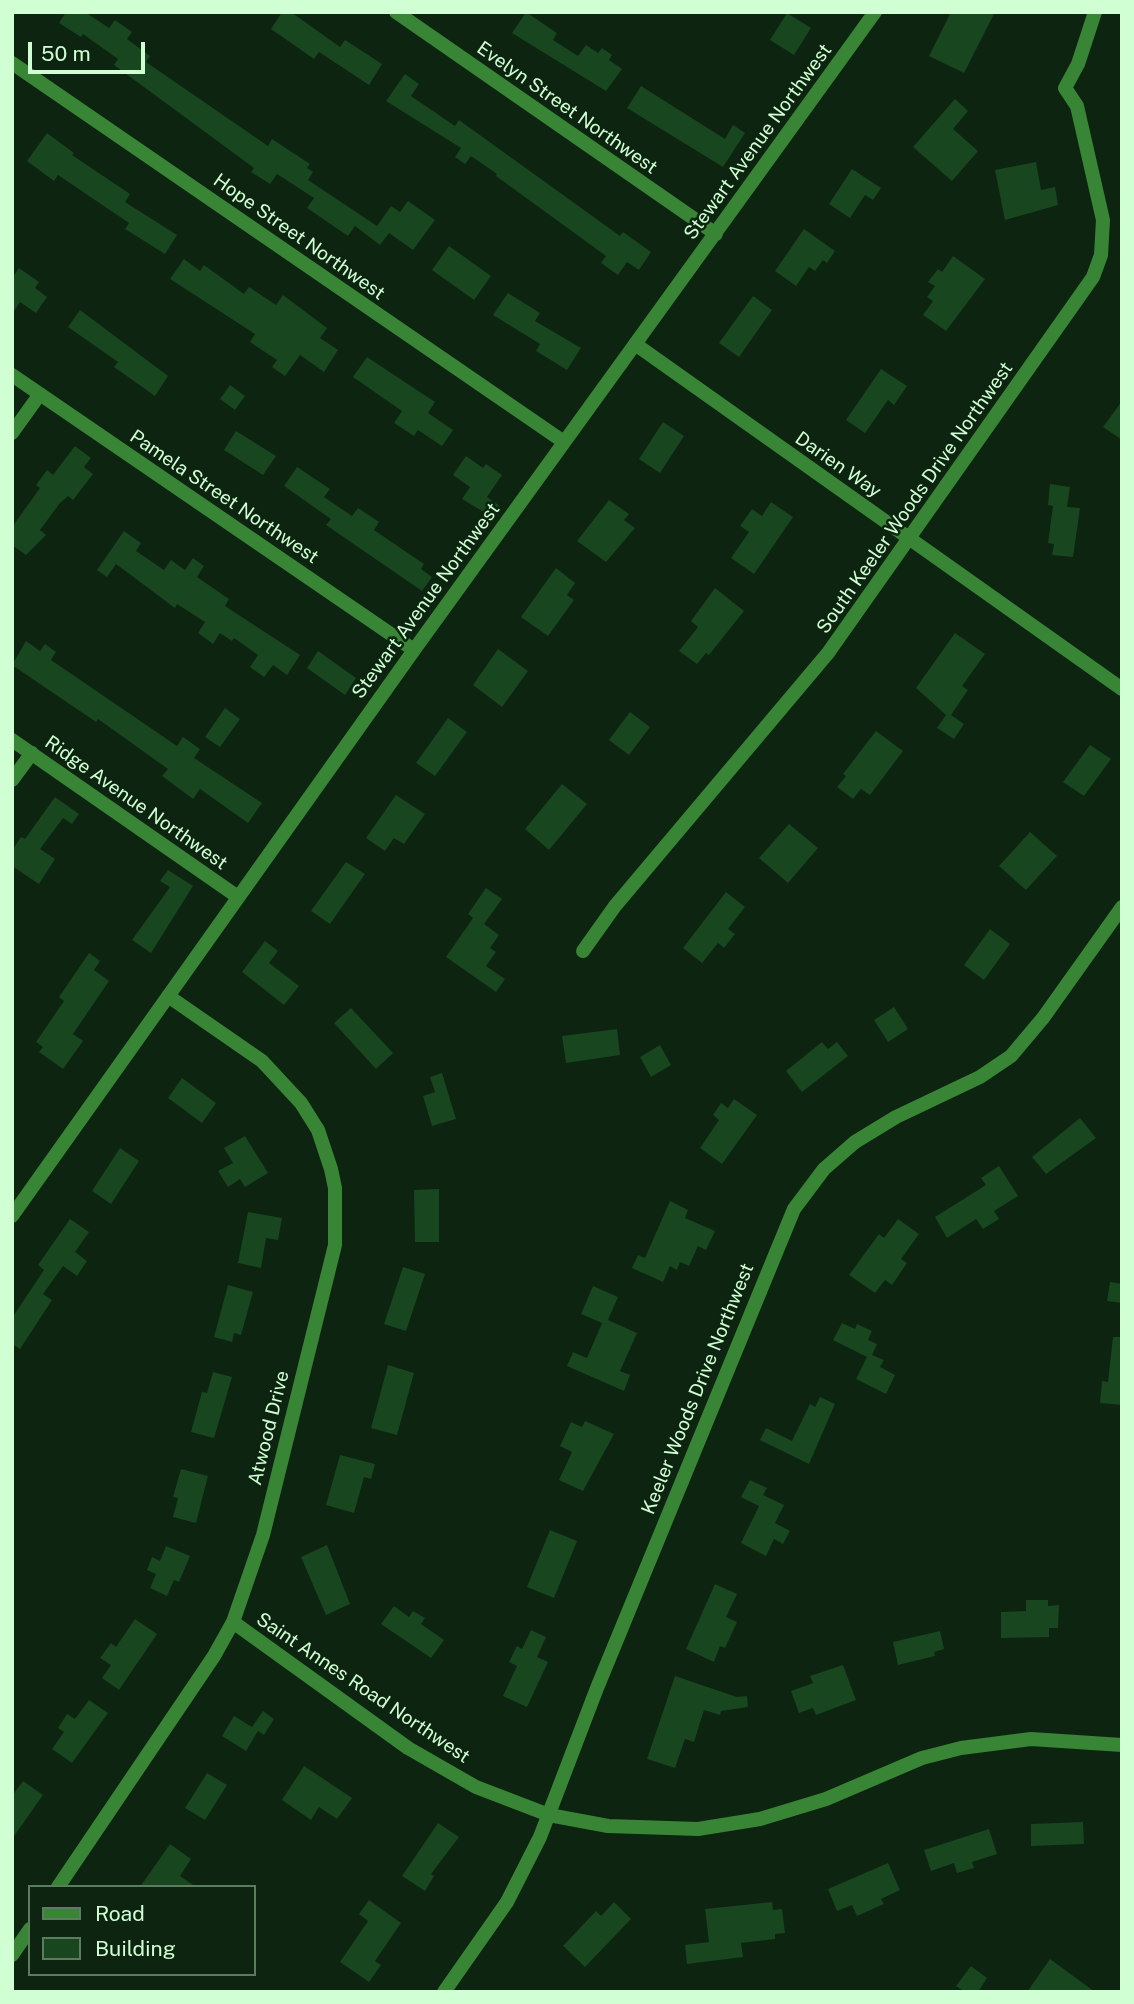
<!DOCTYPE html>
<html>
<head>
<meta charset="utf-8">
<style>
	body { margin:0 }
	#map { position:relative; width:1134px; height:2004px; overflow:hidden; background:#0d2410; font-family:"Public Sans",sans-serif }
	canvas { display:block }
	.frame { position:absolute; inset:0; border:14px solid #d0ffd3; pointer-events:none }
	.legend { position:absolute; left:28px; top:1885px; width:228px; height:91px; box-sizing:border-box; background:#0d2410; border:2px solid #5b7c5e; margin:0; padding:9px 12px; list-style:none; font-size:21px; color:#d0ffd3 }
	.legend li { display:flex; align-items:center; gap:14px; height:35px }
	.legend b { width:35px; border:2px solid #5b7c5e }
	.scale { position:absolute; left:28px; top:42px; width:117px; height:32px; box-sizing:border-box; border:4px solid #d0ffd3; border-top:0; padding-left:9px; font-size:21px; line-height:24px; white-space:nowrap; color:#d0ffd3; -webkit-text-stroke:5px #0d2410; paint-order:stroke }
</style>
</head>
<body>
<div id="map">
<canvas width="1134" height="2004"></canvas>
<div class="frame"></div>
<ul class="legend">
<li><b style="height:9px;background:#388536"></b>Road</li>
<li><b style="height:19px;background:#18461f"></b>Building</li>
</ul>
<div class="scale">50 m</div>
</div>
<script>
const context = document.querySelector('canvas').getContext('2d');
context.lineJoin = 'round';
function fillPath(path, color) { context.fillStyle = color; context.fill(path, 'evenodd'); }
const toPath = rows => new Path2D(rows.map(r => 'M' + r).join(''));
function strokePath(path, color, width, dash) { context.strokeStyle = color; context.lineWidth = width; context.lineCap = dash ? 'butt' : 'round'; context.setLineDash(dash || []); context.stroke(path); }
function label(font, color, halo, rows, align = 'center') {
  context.font = font + ' "Public Sans",sans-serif'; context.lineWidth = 5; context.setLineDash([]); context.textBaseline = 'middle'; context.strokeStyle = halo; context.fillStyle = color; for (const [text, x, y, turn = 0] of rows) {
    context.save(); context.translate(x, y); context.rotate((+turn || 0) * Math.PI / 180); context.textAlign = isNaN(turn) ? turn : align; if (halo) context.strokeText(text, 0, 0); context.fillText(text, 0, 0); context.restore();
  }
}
const building = toPath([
	[66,12,85,12,109,28,115,20,132,32,127,39,150,56,146,62,268,146,272,139,310,164,307,168,313,172,308,180,377,226,391,206,400,212,408,201,435,220,413,250,389,233,380,245,355,226,348,236,307,208,314,198,277,174,270,184,251,172,254,168,114,65,118,59,83,34,81,37,59,23],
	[282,12,291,12,340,47,345,40,382,64,369,85,319,52,314,59,271,29],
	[526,12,557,33,553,40,578,56,586,45,598,53,602,48,612,55,609,60,622,69,606,91,512,33],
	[951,12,995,12,964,73,929,56],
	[787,13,811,28,794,55,770,40],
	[405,74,419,84,411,96,455,126,459,120,620,236,623,232,651,252,639,270,627,262,618,275,601,263,606,256,496,176,497,174,471,156,465,164,455,157,461,148,386,101],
	[641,86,725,139,733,125,745,133,723,167,627,108],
	[955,99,968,111,953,129,978,151,952,181,913,147],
	[47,133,74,153,72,155,130,194,125,202,177,235,165,254,125,229,129,223,58,175,54,181,27,161],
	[1036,162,1041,190,1055,187,1058,205,1005,220,995,170],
	[852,169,881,188,873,200,865,195,850,218,829,204],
	[804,229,835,251,827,263,823,260,815,271,809,267,796,286,775,271],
	[449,246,491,276,474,300,432,270],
	[953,256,985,279,946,331,923,315,933,301,927,297,935,286,928,282,938,269,942,272],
	[184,259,200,271,204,265,244,294,249,287,276,305,283,295,327,328,320,338,338,350,324,372,300,355,285,376,272,367,277,360,250,342,255,334,170,279],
	[19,268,39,282,35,288,47,297,36,313,20,302,12,314,12,278],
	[508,293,540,313,535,321,581,348,567,370,536,351,540,344,493,315],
	[753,296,772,310,739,357,719,343],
	[80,310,168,376,155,396,114,367,118,362,68,327],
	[367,357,435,402,428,413,453,430,442,446,418,430,414,436,394,423,402,411,353,377],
	[881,369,907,386,894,405,888,400,865,433,846,420],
	[230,385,245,396,235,410,220,399],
	[1122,401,1122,440,1103,427],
	[663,422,684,436,660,473,639,459],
	[236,431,276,456,263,475,224,450],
	[75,446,91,458,84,467,93,474,73,500,68,496,60,503,40,530,46,535,26,555,12,545,12,527,40,488,36,485,47,470,53,475],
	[466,456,483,468,486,464,502,475,487,497,500,506,492,517,462,499,470,487,453,475],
	[297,467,330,489,324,497,352,516,358,508,379,522,374,530,424,564,421,569,432,577,422,591,326,525,331,519,284,486],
	[1050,484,1070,487,1067,507,1080,508,1073,557,1052,555,1054,544,1048,543,1053,506,1048,505],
	[609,500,629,514,624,520,635,528,606,562,577,541],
	[771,502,793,517,754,574,731,558,749,532,740,526,752,509,762,516],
	[124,531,141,543,136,551,164,570,171,560,185,570,193,558,204,566,197,577,229,599,225,606,300,655,287,675,273,665,264,677,250,667,258,655,234,638,232,641,220,633,213,644,198,633,205,622,177,604,175,608,116,564,107,577,97,570],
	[556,568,575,583,567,595,574,600,548,636,521,617],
	[715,588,744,611,709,655,706,653,697,664,679,651,698,627,691,621],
	[955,633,985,654,962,686,968,690,951,715,964,724,954,739,937,728,946,715,916,688],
	[26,641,40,651,45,644,56,652,51,660,177,746,183,737,200,749,194,758,262,803,248,823,200,789,193,799,162,776,168,769,98,719,96,722,12,665],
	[498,649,528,671,502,707,473,685],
	[318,651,356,678,345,695,307,668],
	[225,708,240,719,220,747,205,737],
	[630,712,650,727,629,755,609,740],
	[448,718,467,732,435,776,416,763],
	[876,731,903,751,870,795,861,789,853,799,837,787,846,776,843,774],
	[1090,745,1111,759,1084,796,1063,782],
	[562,784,587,804,549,850,525,829],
	[396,795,425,814,404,844,394,838,385,851,366,838],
	[55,797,79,814,72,824,63,818,40,849,55,859,39,884,12,866,12,850,21,837,25,839],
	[789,824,818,848,788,883,759,858],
	[1030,832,1057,856,1026,890,999,866],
	[346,862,365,874,330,924,311,911],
	[168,870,193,886,151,953,132,940,170,887,160,881],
	[486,888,502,899,484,924,499,935,490,948,496,952,486,966,505,979,496,992,446,957,473,918,468,914],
	[726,892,745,907,728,929,735,934,724,948,718,943,702,963,683,948],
	[990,929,1010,944,984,980,964,965],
	[265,941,278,951,269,963,299,986,284,1005,242,972],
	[89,953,100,961,94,970,109,981,73,1034,83,1041,63,1069,39,1052,43,1047,36,1042,64,1001,59,997],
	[894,1007,908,1029,888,1042,874,1020],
	[351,1008,393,1053,376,1069,334,1023],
	[617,1029,620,1055,566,1063,562,1036],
	[822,1042,828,1049,837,1042,848,1056,802,1092,786,1071],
	[660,1045,671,1065,651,1077,640,1057],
	[442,1073,456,1119,432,1126,423,1096,435,1092,430,1077],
	[182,1078,216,1103,202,1123,168,1098],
	[734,1099,757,1115,722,1164,700,1148,719,1120,713,1115,721,1103,728,1108],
	[1080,1118,1096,1138,1046,1174,1032,1157],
	[245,1136,268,1173,245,1187,240,1179,228,1187,218,1171,233,1163,224,1148],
	[120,1148,139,1161,111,1204,92,1191],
	[999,1166,1018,1196,994,1211,999,1219,983,1229,976,1219,947,1238,935,1217,986,1185,981,1178],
	[439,1189,439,1242,415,1242,414,1190],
	[670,1201,688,1210,685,1218,715,1231,706,1250,698,1246,689,1266,680,1262,677,1270,670,1266,663,1282,632,1268,638,1255,645,1258],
	[248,1212,282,1218,278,1240,266,1238,261,1268,238,1263],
	[70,1219,89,1232,75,1252,87,1261,77,1276,63,1266,43,1294,52,1300,20,1349,12,1344,12,1318,44,1270,38,1265],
	[898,1219,919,1234,901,1259,907,1263,892,1285,885,1280,875,1293,849,1275,879,1234,884,1238],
	[403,1267,425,1274,406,1331,384,1324],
	[1110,1282,1122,1284,1122,1303,1107,1301],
	[228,1285,253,1292,241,1335,234,1333,232,1342,214,1337],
	[593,1286,618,1297,608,1320,637,1333,620,1371,630,1375,624,1391,567,1366,573,1352,587,1358,602,1323,581,1314],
	[842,1323,855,1329,857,1324,872,1331,868,1340,877,1344,872,1355,884,1360,880,1367,895,1375,886,1394,856,1379,867,1357,833,1340],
	[1113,1337,1122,1337,1122,1405,1100,1403,1102,1381,1108,1382],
	[388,1365,414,1373,397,1435,371,1428],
	[213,1372,232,1377,214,1438,191,1432,202,1392,207,1393],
	[820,1397,835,1404,809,1464,760,1440,766,1428,792,1441,810,1404,815,1407],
	[585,1421,614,1434,583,1491,559,1480,572,1452,560,1446,571,1422,582,1427],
	[340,1455,375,1464,371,1479,364,1477,354,1513,326,1505],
	[181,1469,208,1476,196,1523,173,1517,178,1498,173,1497],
	[750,1480,767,1488,763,1495,784,1505,775,1523,790,1531,783,1544,774,1539,766,1556,741,1543,759,1506,741,1497],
	[550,1530,577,1541,554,1598,527,1587],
	[327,1545,350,1604,326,1615,301,1557],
	[166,1546,190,1556,179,1582,174,1580,167,1596,150,1588,156,1574,147,1570,152,1557,160,1561],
	[715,1584,737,1594,726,1617,737,1622,725,1648,720,1646,714,1662,686,1649],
	[1026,1600,1048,1600,1048,1606,1059,1605,1058,1628,1049,1628,1049,1637,1001,1638,1001,1612,1026,1611],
	[394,1606,409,1617,413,1611,425,1618,421,1624,444,1640,431,1658,381,1624],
	[135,1619,157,1634,119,1690,102,1678,111,1665,100,1658,111,1643,116,1647],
	[531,1630,546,1637,537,1657,548,1662,527,1707,503,1696,517,1666,509,1662,517,1646,522,1649],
	[940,1631,944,1649,934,1652,935,1656,898,1665,893,1642],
	[843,1665,856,1700,816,1715,813,1708,799,1713,791,1691,813,1683,810,1676],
	[675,1676,737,1697,747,1696,748,1707,721,1711,720,1715,704,1710,694,1742,685,1739,675,1768,647,1759],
	[89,1700,108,1713,72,1763,52,1749,64,1732,58,1728,67,1714,75,1719],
	[263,1711,274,1719,264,1735,258,1731,246,1751,222,1736,234,1716,252,1727],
	[304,1766,352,1798,337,1819,319,1807,311,1820,282,1800],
	[207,1773,227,1785,205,1820,185,1808],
	[23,1781,43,1795,12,1839,12,1796],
	[1083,1822,1084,1844,1031,1846,1031,1824],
	[438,1823,459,1837,431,1874,434,1876,425,1891,402,1876],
	[989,1829,997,1854,972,1862,974,1868,957,1873,954,1863,931,1871,924,1850],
	[170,1844,191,1859,180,1876,196,1887,140,1887],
	[888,1863,900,1890,881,1899,884,1904,857,1916,852,1905,837,1911,828,1889],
	[369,1900,401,1923,375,1961,381,1965,369,1982,340,1962,368,1921,359,1914],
	[614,1902,631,1919,585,1967,563,1946,596,1911,601,1916],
	[772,1902,773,1910,782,1909,785,1933,775,1934,775,1939,741,1943,743,1957,687,1964,685,1945,709,1942,705,1909],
	[1050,1959,1095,1992,1027,1992],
	[971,1966,987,1978,978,1992,965,1992,956,1986]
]);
const street = toPath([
	[396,12,716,234],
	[12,63,564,442],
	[635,344,1122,689],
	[12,375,414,650],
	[12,433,40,394],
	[12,740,238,897],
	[12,780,32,753],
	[583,951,615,906,828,653,1093,277,1101,255,1103,220,1077,106,1065,88,1078,64,1095,12],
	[12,1216,414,650,875,12],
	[233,1622,408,1748,476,1787,549,1815,608,1826,698,1829,760,1819,826,1799,922,1758,961,1748,1031,1739,1122,1745],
	[58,1887,214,1656,233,1622,263,1535,335,1245,335,1188,331,1169,318,1130,301,1103,262,1061,168,996],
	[12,1955,30,1929],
	[444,1992,507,1902,540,1837,597,1688,794,1209,824,1169,855,1142,896,1117,980,1077,1011,1056,1043,1018,1122,907]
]);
const streetNames = [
	["Evelyn Street Northwest",567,108,35],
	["Stewart Avenue Northwest",758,142,-54],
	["Hope Street Northwest",299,237,35],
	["Darien Way",838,465,35],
	["Pamela Street Northwest",224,497,34],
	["South Keeler Woods Drive Northwest",915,498,-55],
	["Stewart Avenue Northwest",426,601,-54],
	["Ridge Avenue Northwest",136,803,35],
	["Keeler Woods Drive Northwest",698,1389,-68],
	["Atwood Drive",269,1428,-76],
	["Saint Annes Road Northwest",363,1688,34]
];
fillPath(building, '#18461f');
strokePath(street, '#388536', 14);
label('19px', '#d0ffd3', '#0d2410', streetNames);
</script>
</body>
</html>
